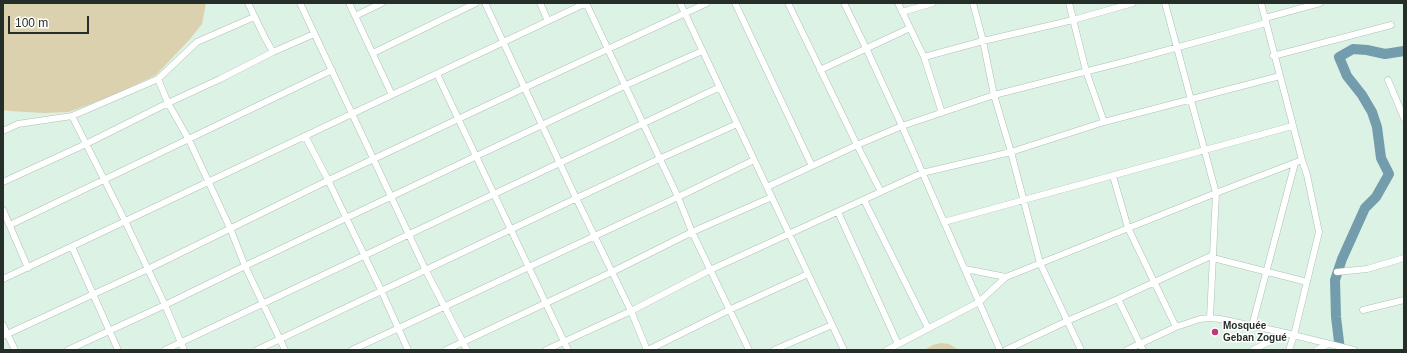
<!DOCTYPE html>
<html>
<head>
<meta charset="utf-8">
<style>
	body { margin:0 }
	#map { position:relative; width:1407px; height:353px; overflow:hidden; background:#dcf2e5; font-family:Helvetica,sans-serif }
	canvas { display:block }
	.frame { position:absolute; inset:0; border:4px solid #262e29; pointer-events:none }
	.scale { position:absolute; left:8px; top:16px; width:81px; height:18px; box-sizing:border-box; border:2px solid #262e29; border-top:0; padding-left:5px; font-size:12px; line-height:14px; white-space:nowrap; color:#262e29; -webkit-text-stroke:3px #fff; paint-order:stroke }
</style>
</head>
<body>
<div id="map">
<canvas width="1407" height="353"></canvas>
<div class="frame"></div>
<div class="scale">100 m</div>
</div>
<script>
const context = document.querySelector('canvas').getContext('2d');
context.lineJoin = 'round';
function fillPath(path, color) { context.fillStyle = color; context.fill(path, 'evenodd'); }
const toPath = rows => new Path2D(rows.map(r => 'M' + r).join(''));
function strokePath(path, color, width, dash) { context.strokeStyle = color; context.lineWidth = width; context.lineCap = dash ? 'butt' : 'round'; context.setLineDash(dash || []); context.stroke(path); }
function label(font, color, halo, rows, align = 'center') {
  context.font = font + ' Helvetica,sans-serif'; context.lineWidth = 3; context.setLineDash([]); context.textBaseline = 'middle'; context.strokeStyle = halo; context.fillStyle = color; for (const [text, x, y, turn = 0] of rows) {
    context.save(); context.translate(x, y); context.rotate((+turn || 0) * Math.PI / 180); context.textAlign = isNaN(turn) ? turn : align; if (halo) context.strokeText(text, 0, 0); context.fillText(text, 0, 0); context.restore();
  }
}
const green = toPath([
	[3,3,206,3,202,24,190,39,156,75,114,95,69,112,44,113,9,111,3,110],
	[941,343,949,344,959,350,924,350,933,345]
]);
const river = toPath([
	[1340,350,1336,317,1335,280,1342,259,1365,208,1376,197,1389,174,1381,158,1377,127,1372,112,1362,95,1347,76,1339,57,1353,49,1367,50,1385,54,1404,51]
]);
const minor = toPath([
	[248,3,265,38,273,52],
	[300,3,426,271,467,350],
	[349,3,392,95],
	[485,3,576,198,631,311,647,350],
	[540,3,548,21],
	[586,3,678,197,692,232,749,350],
	[680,3,844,350],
	[735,3,812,166],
	[788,3,857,145,881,192],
	[844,3,866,48,902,126,1000,350],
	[898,3,924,57,942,113],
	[973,3,983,41,994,95,1011,152,1040,263,1081,350],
	[1069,3,1086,71,1104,122],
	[1165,3,1216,193,1210,318],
	[902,12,933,3],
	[355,16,382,3],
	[1265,18,1320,3],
	[373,53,476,3],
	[1273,56,1391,25],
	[924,57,983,41,1073,20,1133,3],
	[820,70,910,28],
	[437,74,568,350],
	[158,79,168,103,189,140,230,228,245,266,285,350],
	[1388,80,1404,118],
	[72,116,125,221,165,305,184,350],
	[3,131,18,124,72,116,158,79,197,42,254,17],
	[305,136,327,178,381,290,408,350],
	[1113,176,1128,228,1176,327],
	[3,182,86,144,168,103,220,79,273,52,314,34],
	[767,187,857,145,902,126,994,95,1135,59,1266,23],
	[864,200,928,328],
	[3,210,28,268],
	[838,212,898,344],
	[944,222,1292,126],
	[10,225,332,70],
	[72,247,118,350],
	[1213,258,1307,282],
	[965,269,1006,277],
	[1337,272,1367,269,1404,258],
	[3,279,586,3],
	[1118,299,1143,350],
	[1363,310,1404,300],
	[3,325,15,350],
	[1252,326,1295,163],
	[3,336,148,269,329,180,524,88,707,3],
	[68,350,165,305,245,266,624,86,702,51],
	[165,350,720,87],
	[257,350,659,159,737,124],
	[352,350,678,197,754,160],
	[446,350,612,272,692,232,772,197],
	[546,350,631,311,710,270,922,173,1011,152,1104,122,1280,76],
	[648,350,729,310,808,274],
	[774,350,832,325],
	[887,350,979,302,1006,277,1216,193,1302,160,1261,3],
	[1006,350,1067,321,1118,299,1213,255],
	[1127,350,1176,327,1200,319,1210,318,1220,319,1277,331,1354,350],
	[1253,350,1286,333],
	[1289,350,1294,335,1319,232,1307,175,1302,160],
	[1317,350,1328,344]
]);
const markers = [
	[1215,332,4,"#bf3774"]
];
const poiNames = [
	["Mosquée",1223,326],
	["Geban Zogué",1223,338]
];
fillPath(green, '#dbd1ae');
strokePath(river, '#739cac', 10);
strokePath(minor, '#acc1b5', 7);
strokePath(minor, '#fff', 6);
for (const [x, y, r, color] of markers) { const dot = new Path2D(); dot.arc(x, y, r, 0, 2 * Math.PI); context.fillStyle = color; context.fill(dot); strokePath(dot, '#fff', 1.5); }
label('bold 10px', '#262e29', '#fff', poiNames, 'left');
</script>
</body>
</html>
